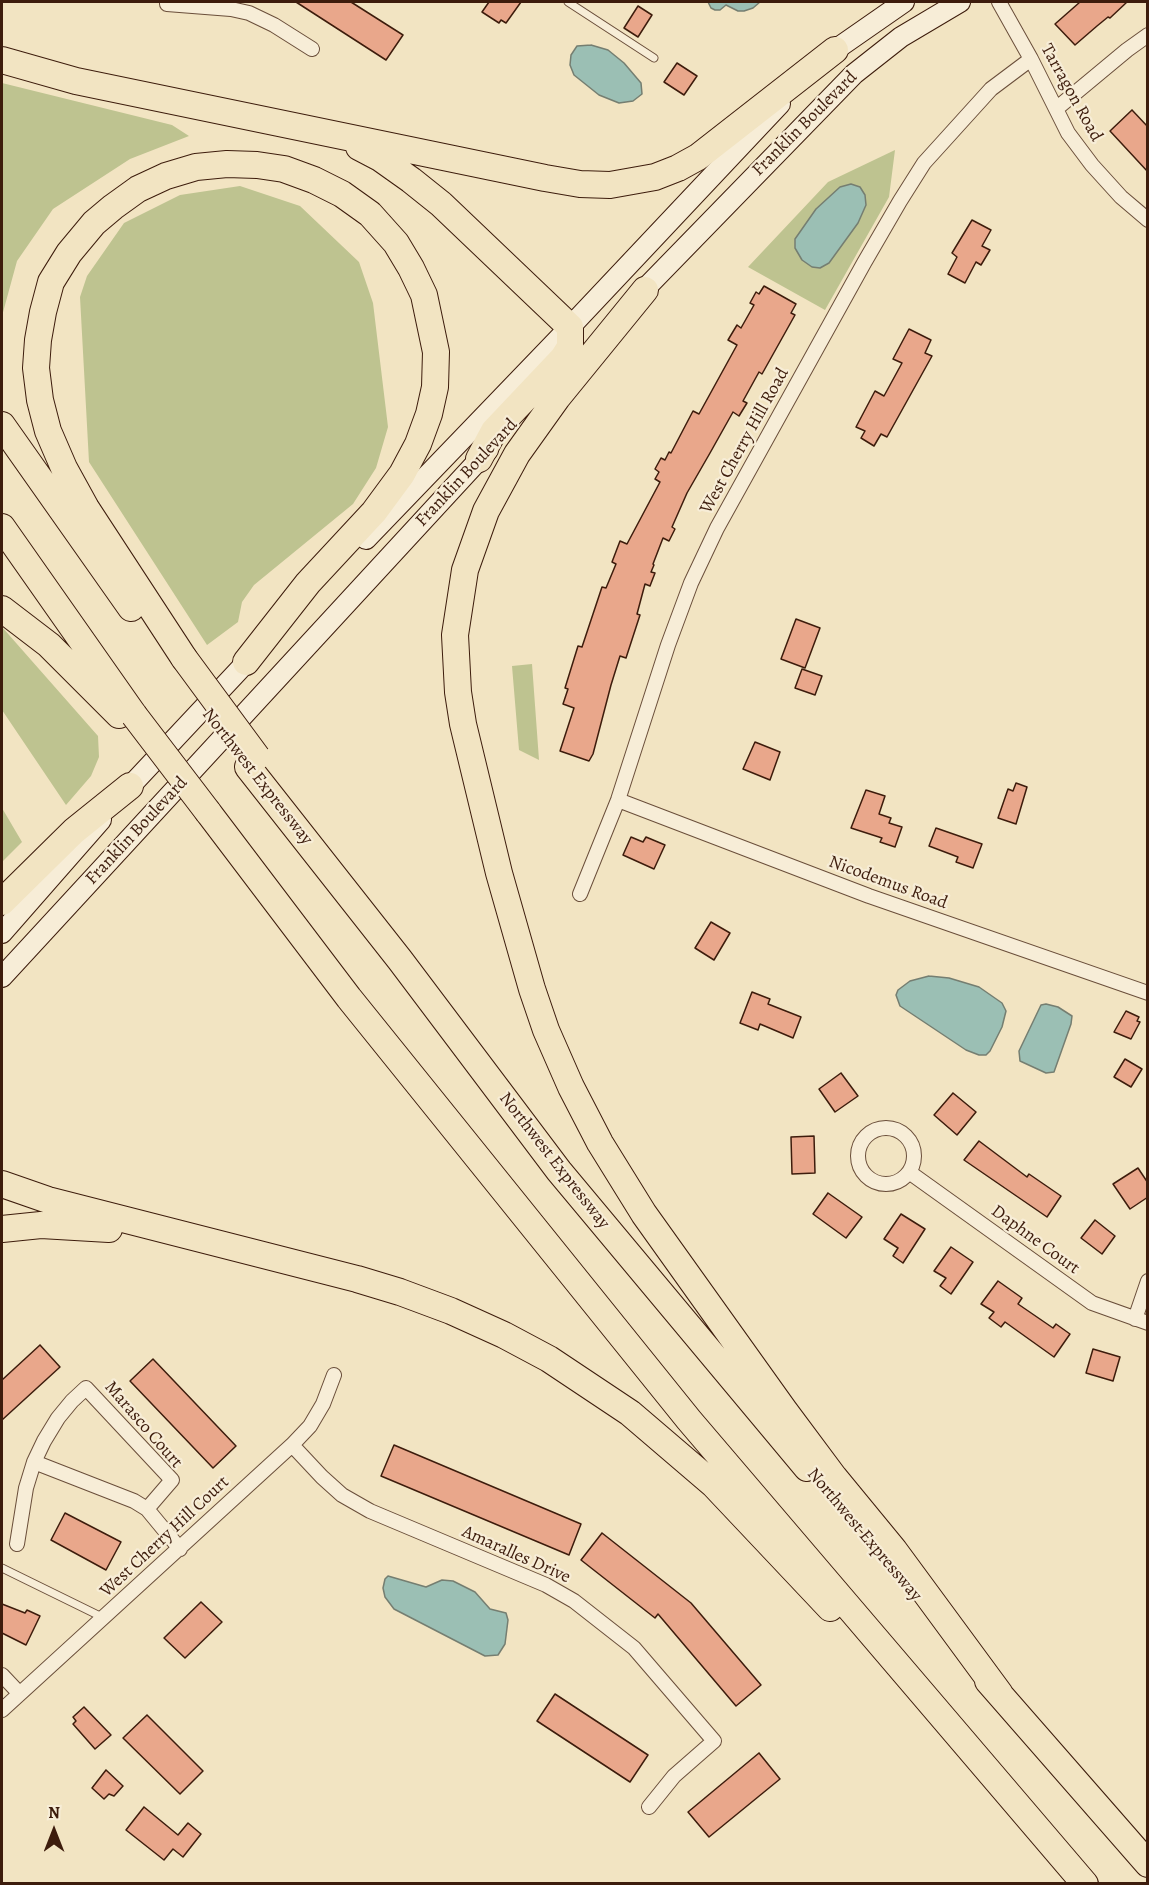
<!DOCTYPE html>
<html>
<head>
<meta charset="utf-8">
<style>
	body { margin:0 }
	#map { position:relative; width:1149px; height:1885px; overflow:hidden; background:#f2e4c2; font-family:Alegreya,serif }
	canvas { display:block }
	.frame { position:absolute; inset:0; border:3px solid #3d1c0c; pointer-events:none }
	.north { position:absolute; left:24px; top:1801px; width:60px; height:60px; -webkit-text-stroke:4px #f7edd7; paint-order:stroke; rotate:0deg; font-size:16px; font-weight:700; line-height:24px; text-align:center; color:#3d1c0c }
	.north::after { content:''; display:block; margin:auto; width:21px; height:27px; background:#3d1c0c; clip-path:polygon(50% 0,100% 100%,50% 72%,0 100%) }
</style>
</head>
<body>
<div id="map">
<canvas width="1149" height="1885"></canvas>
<div class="frame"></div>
<div class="north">N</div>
</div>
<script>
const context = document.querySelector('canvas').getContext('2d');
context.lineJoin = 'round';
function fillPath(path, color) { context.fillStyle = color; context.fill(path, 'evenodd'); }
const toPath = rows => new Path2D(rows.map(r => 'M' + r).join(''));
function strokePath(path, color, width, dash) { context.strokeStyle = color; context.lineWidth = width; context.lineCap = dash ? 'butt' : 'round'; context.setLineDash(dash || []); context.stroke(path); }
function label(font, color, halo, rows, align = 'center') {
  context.font = font + ' Alegreya,serif'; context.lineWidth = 4.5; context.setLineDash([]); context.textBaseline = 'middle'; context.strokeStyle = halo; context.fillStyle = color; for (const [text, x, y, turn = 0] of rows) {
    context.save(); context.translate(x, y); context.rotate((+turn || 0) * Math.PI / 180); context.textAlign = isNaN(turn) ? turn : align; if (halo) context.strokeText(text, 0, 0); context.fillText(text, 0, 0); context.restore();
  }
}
const green = toPath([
	[2,83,172,125,189,136,130,159,53,209,17,261,2,316],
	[895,150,889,197,825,310,748,267,828,182],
	[240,186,300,206,359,262,373,303,388,427,376,468,353,504,254,585,242,602,238,622,207,645,89,462,80,297,87,276,124,223,180,195],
	[2,627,98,736,99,757,91,776,66,805,2,710],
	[532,664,539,760,519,750,512,666],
	[2,808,22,842,2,862]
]);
const water = toPath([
	[708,2,760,2,753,8,744,11,738,11,726,5,720,10,715,10,711,8,708,2],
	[591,45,608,50,624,63,641,83,642,94,633,101,619,103,599,95,574,75,570,65,571,55,577,46,591,45],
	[851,184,860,187,865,195,866,205,858,223,829,263,820,268,812,267,802,260,795,248,795,239,816,209,840,187,851,184],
	[929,976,949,978,979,987,1002,1003,1006,1011,1002,1027,990,1051,986,1055,979,1055,966,1050,900,1006,896,995,898,990,910,981,929,976],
	[1046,1004,1058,1007,1072,1016,1071,1024,1054,1072,1046,1073,1020,1061,1019,1051,1041,1005,1046,1004],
	[388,1576,426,1587,442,1580,453,1581,475,1592,490,1609,506,1613,508,1620,505,1644,498,1655,485,1656,394,1609,385,1597,383,1588,385,1579,388,1576]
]);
const building = toPath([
	[296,2,351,2,403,35,386,60,296,2],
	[489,2,521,2,506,23,501,20,499,23,482,12,489,2],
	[1080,2,1127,2,1110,18,1108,17,1097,26,1075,45,1055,24,1080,2],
	[638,6,652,15,638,37,624,28,638,6],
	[677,63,697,76,684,95,664,82,677,63],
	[1132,110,1148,127,1148,172,1110,131,1132,110],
	[972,220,991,230,982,246,990,250,981,265,976,262,965,283,948,274,957,257,952,253,972,220],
	[764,286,796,304,791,313,795,315,762,374,759,372,743,401,747,403,739,416,733,412,710,453,687,493,672,527,675,529,669,541,663,538,653,564,654,565,651,572,655,573,650,586,645,584,637,614,640,615,626,658,620,656,611,685,593,754,589,761,560,751,574,708,563,704,568,689,565,688,578,646,582,647,602,587,606,588,616,564,612,562,620,541,627,544,660,482,655,479,659,472,655,469,661,458,665,460,669,452,671,453,693,411,699,414,737,345,728,340,737,325,741,328,754,305,750,303,756,292,759,294,764,286],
	[909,329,931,340,925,353,932,356,887,437,881,434,874,446,861,438,865,431,856,427,875,391,884,396,902,363,893,359,909,329],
	[796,619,820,628,805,668,781,659,796,619],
	[802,669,822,676,815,695,795,688,802,669],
	[755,742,780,752,770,780,743,769,755,742],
	[1016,783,1027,787,1016,824,998,818,1008,789,1013,791,1016,783],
	[866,790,885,796,879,814,891,818,889,823,902,827,895,847,880,842,882,838,851,828,866,790],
	[936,828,982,844,973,868,956,862,958,857,929,846,936,828],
	[631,837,643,842,646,837,665,845,654,869,623,855,631,837],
	[711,922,730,933,714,960,695,948,711,922],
	[752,992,770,999,768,1004,801,1017,793,1038,760,1024,758,1030,740,1023,752,992],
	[1126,1011,1139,1017,1137,1021,1140,1022,1131,1039,1114,1032,1126,1011],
	[1125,1059,1142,1069,1131,1087,1114,1077,1125,1059],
	[841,1073,858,1096,835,1112,819,1089,841,1073],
	[953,1093,976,1112,957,1135,934,1115,953,1093],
	[814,1136,815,1173,792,1174,791,1137,814,1136],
	[979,1141,1027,1177,1029,1174,1061,1196,1047,1217,964,1160,979,1141],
	[1138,1168,1148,1183,1148,1197,1130,1209,1113,1184,1138,1168],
	[828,1193,862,1217,846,1238,813,1214,828,1193],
	[901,1214,925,1229,903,1263,893,1256,898,1248,884,1239,901,1214],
	[1095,1220,1115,1236,1102,1254,1081,1238,1095,1220],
	[951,1247,973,1262,951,1294,940,1286,946,1278,934,1271,951,1247],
	[998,1281,1022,1298,1018,1304,1053,1328,1056,1324,1070,1334,1054,1357,1005,1322,1001,1327,989,1318,994,1312,981,1304,998,1281],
	[40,1345,60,1367,2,1420,2,1380,40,1345],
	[1093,1349,1120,1357,1113,1381,1086,1373,1093,1349],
	[153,1359,236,1446,213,1468,130,1381,153,1359],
	[394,1445,581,1524,569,1555,381,1476,394,1445],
	[65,1513,121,1542,106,1570,51,1540,65,1513],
	[602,1533,691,1603,761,1685,736,1706,658,1614,655,1618,581,1560,602,1533],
	[201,1602,222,1622,185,1658,164,1638,201,1602],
	[2,1604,25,1613,27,1610,40,1616,26,1645,2,1633,2,1604],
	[555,1694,648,1755,630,1782,537,1721,555,1694],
	[84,1707,111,1735,95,1749,73,1724,76,1721,73,1717,84,1707],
	[147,1715,203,1771,180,1794,123,1738,147,1715],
	[759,1753,780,1779,709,1837,688,1812,759,1753],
	[106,1770,123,1786,114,1796,109,1794,104,1799,92,1788,106,1770],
	[144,1807,178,1835,188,1823,201,1834,183,1857,173,1849,164,1860,126,1830,144,1807]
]);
const lane = toPath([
	[568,2,654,58],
	[2,1568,104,1618]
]);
const street = toPath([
	[999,2,1031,59,1068,133,1092,165,1121,197,1148,220],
	[167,4,231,9,249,13,274,25,312,49],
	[1056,109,1127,50,1148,35],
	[618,800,869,896,1148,993],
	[580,894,618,800,668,645,691,583,717,528,864,263,900,201,924,163,991,89,1031,59],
	'858 1156a28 28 0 1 1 56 0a28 28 0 1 1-56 0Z',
	[909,1172,1092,1303,1148,1323],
	[1135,1319,1148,1281],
	[292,1445,322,1477,342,1495,370,1511,546,1585,574,1601,634,1648,714,1741,674,1776,649,1807],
	[34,1462,134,1501,147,1509,180,1549],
	[17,1544,26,1488,34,1462,44,1441,58,1418,72,1401,86,1388,172,1480,147,1509],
	[2,1675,19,1693],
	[2,1710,292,1445,310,1426,323,1404,334,1375]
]);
const secondary = toPath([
	[825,60,835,50,904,2],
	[634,300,854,74,901,37,960,2],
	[366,539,570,327,780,104],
	[122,795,256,652],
	[2,933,101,820],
	[2,977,488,450]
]);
const highway = toPath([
	[2,60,76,81,545,178,580,184,610,185,655,177,678,168,698,157,835,50],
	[359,147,380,158,411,180,441,204,570,327,570,347,563,358,494,431,479,459],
	[645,290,557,398,517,454,486,511,465,570,455,635,458,692,463,724,499,873,532,989,546,1030,571,1087,600,1143,644,1214,784,1410,834,1477,894,1550,1000,1694],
	[2,425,131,608],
	[2,527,134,715],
	[2,609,49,645,119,715],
	[184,658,86,508,64,468,48,431,40,400,36,368,38,340,43,312,51,282,69,253,94,223,113,207,138,189,166,176,196,167,227,164,257,165,284,169,314,180,342,194,370,214,396,243,411,268,424,295,436,352,435,387,429,414,418,444,402,474,374,512,308,583,246,662],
	[248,767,400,960,559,1171,807,1468],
	[208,812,349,998,689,1420,1085,1884],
	[2,902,74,831,130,786],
	[2,1184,48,1200,357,1279,400,1292,451,1311,504,1335,549,1359,630,1413,713,1484,830,1608],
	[2,1229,41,1225,109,1229],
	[988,1681,1148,1864]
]);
const highwayBridge = toPath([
	[184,658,257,757],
	[134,715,208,812]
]);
const streetNames = [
	["Tarragon Road",1071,93,61],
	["Franklin Boulevard",805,124,-45],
	["West Cherry Hill Road",745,441,-61],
	["Franklin Boulevard",467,473,-47],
	["Northwest Expressway",257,777,52],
	["Franklin Boulevard",137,831,-47],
	["Nicodemus Road",888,883,20],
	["Northwest Expressway",554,1161,52],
	["Daphne Court",1035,1240,36],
	["Marasco Court",143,1425,49],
	["Northwest Expressway",864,1535,50],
	["West Cherry Hill Court",165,1537,-43],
	["Amaralles Drive",516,1555,24]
];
fillPath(green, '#bec390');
fillPath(water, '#9bbfb4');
strokePath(water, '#757e71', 1.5);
fillPath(building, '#e9a78b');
strokePath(building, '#3d1c0c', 1.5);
strokePath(lane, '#6a4e3a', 9);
strokePath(street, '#6a4e3a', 16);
strokePath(secondary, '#3d1c0c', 22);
strokePath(highway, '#3d1c0c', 28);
strokePath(lane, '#f7edd7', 7);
strokePath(street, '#f7edd7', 14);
strokePath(secondary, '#f7edd7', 20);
strokePath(highway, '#f2e4c2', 26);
strokePath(highwayBridge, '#3d1c0c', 28, []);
strokePath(highwayBridge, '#f2e4c2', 26);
label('18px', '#3d1c0c', '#f7edd7', streetNames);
</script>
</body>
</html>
